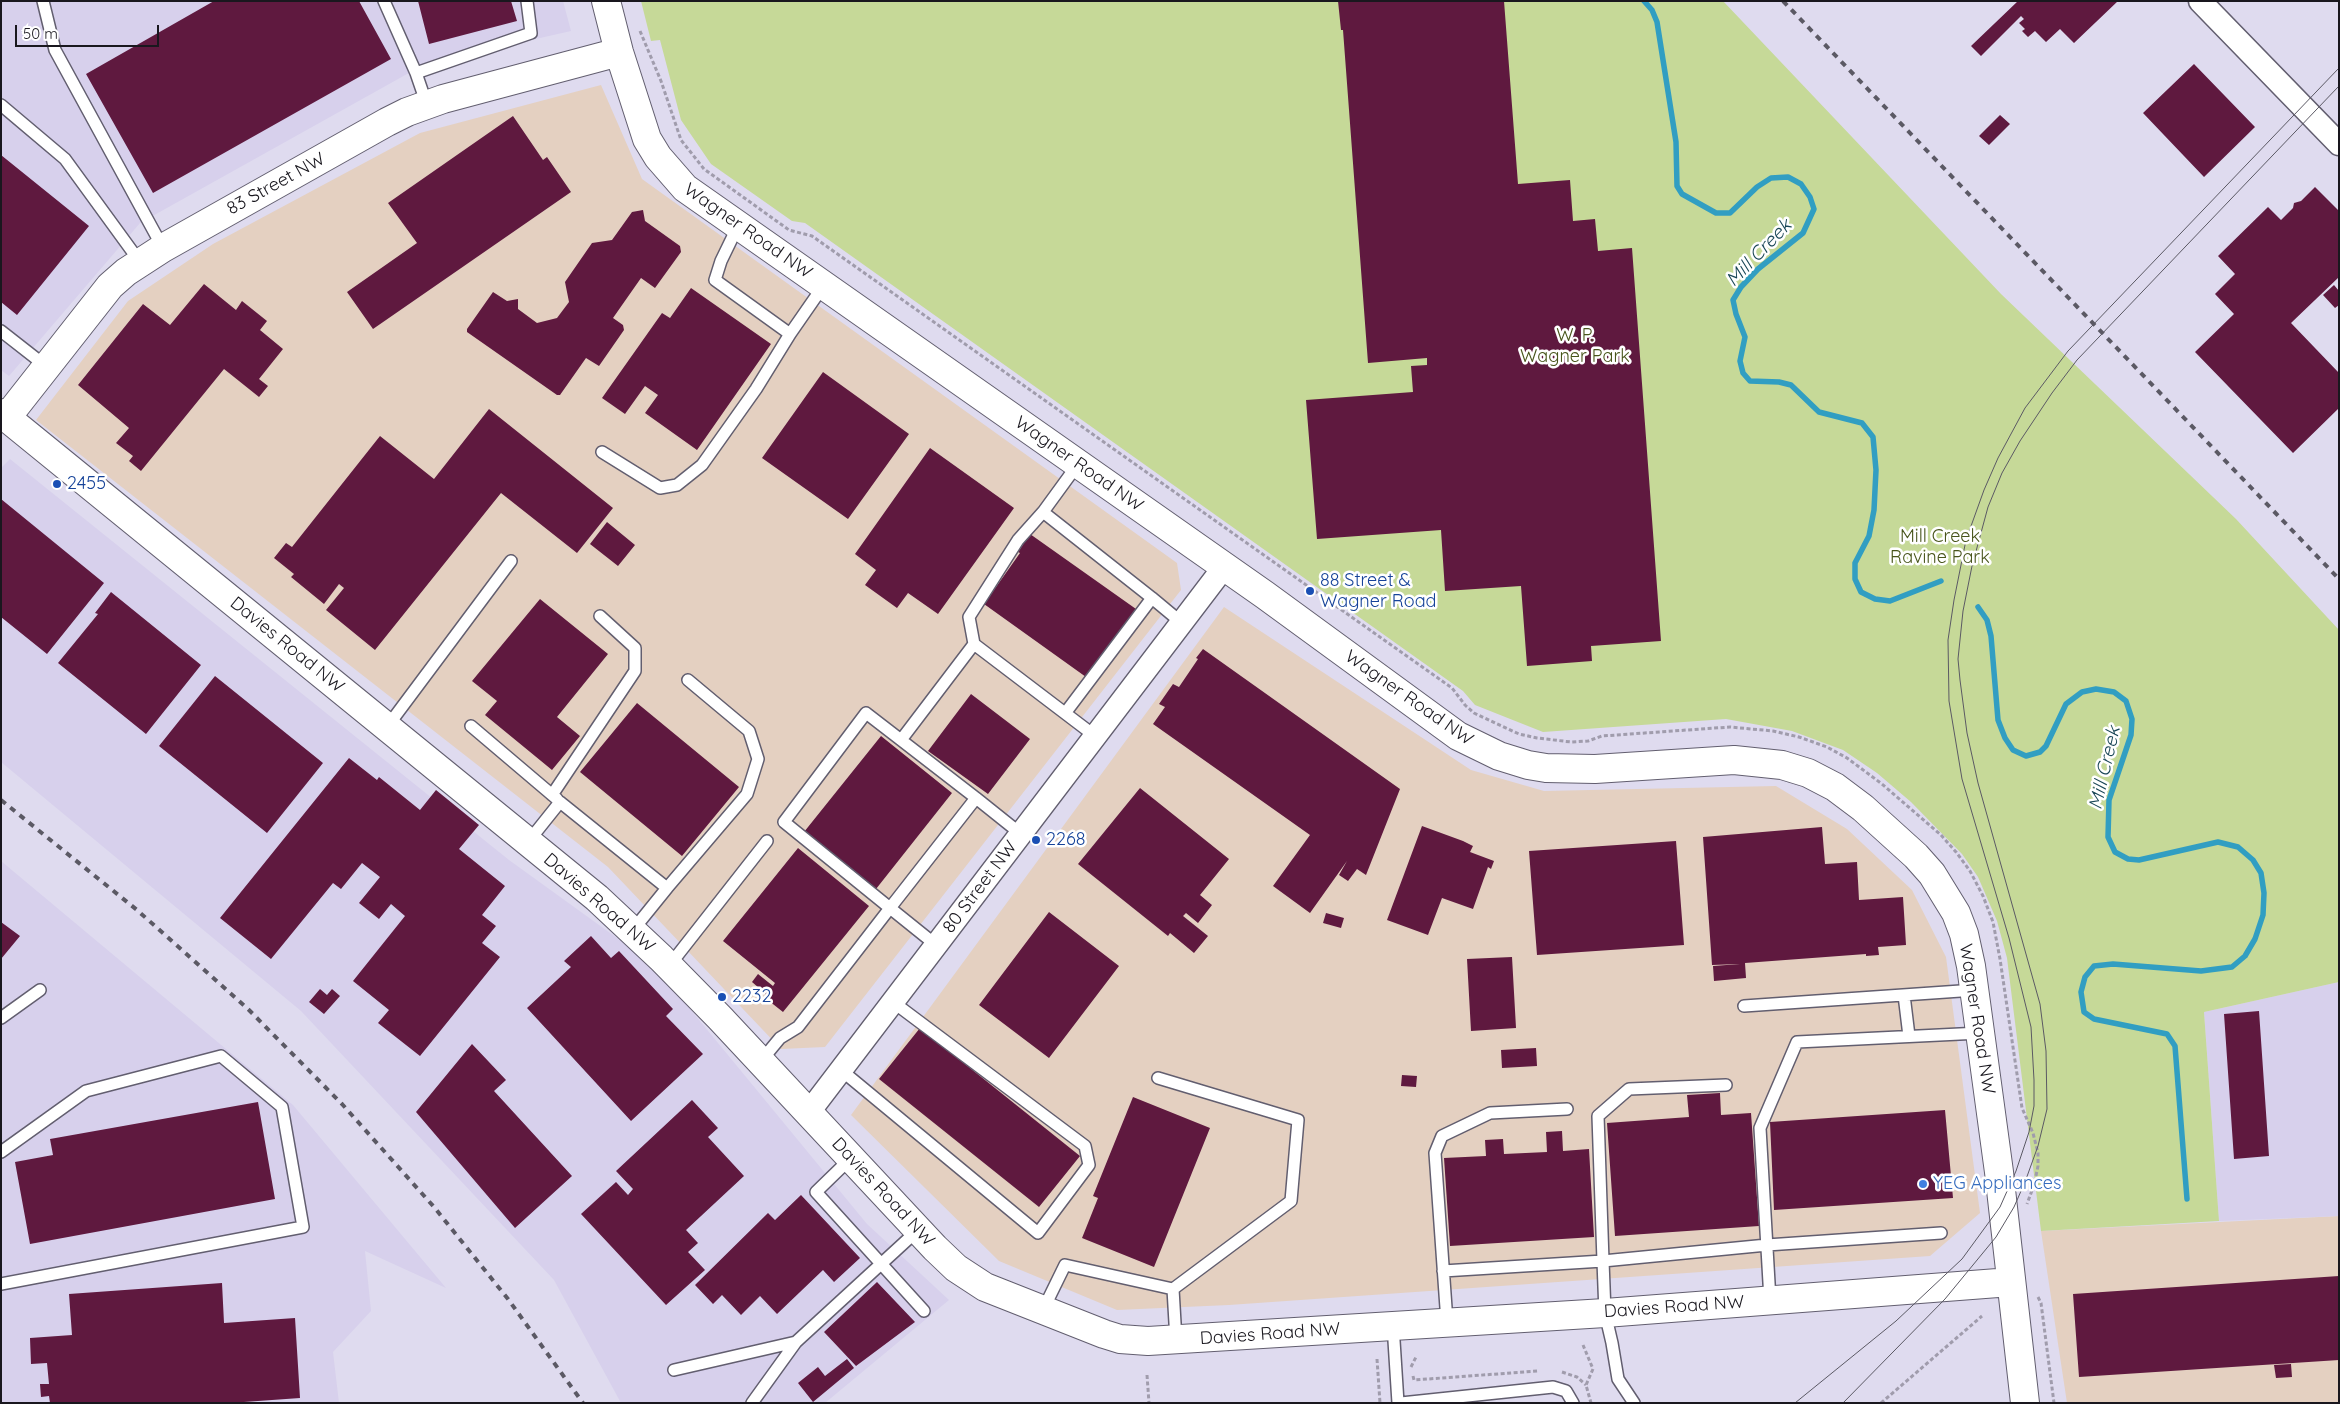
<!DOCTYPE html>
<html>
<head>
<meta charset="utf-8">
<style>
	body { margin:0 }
	#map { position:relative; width:2340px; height:1404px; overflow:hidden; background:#dfdbef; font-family:Quicksand,sans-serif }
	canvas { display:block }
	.frame { position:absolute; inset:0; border:2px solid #19171e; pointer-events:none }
	.scale { position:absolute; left:15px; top:25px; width:144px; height:22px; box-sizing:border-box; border:2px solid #19171e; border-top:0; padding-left:6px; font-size:15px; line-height:18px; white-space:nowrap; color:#19171e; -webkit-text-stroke:4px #fff; paint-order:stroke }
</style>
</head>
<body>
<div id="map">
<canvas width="2340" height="1404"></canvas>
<div class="frame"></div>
<div class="scale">50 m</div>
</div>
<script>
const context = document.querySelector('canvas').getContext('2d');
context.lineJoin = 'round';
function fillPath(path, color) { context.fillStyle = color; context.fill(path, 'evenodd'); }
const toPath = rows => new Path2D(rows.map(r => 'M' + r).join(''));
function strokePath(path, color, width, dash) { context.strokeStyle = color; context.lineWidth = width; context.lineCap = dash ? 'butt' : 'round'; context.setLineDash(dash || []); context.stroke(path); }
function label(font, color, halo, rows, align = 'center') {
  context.font = font + ' Quicksand,sans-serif'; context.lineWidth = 5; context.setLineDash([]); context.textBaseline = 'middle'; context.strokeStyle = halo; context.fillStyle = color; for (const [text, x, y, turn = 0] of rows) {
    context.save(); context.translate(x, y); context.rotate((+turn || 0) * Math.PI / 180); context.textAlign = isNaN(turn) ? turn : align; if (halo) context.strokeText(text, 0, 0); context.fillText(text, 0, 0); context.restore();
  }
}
const commercial = toPath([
	[601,85,642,179,1177,563,1181,590,825,1047,781,1049,608,867,36,420,128,301,213,244,420,133],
	[1224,607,1471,770,1544,791,1776,786,1847,829,1912,890,1946,957,1980,1213,1930,1256,1229,1305,1117,1310,999,1261,851,1115],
	[2339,1216,2339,1403,2067,1403,2041,1231]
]);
const built = toPath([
	[1,1,563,1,571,31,425,64,140,223,9,376,1,370],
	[10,459,509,860,653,964,867,1224,949,1300,825,1403,621,1403,554,1280,301,1011,1,762,1,468],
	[1,861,293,1105,446,1288,365,1251,371,1311,333,1352,339,1403,1,1403],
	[2339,982,2339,1216,2219,1221,2204,1012]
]);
const green = toPath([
	[641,1,1723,1,2001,294,2236,519,2339,630,2339,982,2204,1012,2219,1221,2041,1231,2007,958,1997,921,1978,877,1962,854,1911,802,1877,773,1843,750,1792,731,1726,719,1543,732,1475,705,1463,691,805,223,792,221,711,164,681,120,660,40,651,41]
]);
const stream = toPath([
	[1644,1,1652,10,1657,22,1676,142,1677,186,1682,194,1716,213,1730,213,1757,187,1771,178,1788,177,1801,184,1810,197,1814,209,1803,233,1758,269,1741,287,1733,300,1736,314,1745,337,1740,361,1743,373,1750,381,1779,382,1791,385,1819,412,1862,423,1873,437,1876,470,1874,510,1869,536,1855,563,1855,579,1861,592,1875,599,1890,601,1941,581],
	[1978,607,1987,620,1991,636,1998,720,2005,738,2013,750,2026,756,2040,752,2046,746,2066,704,2082,692,2096,689,2114,692,2126,701,2132,719,2131,735,2109,800,2108,837,2115,852,2128,859,2139,860,2218,842,2238,847,2253,860,2261,873,2264,893,2263,915,2255,939,2245,956,2232,967,2201,971,2113,964,2094,966,2085,977,2081,992,2084,1012,2094,1019,2167,1034,2175,1046,2187,1199]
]);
const building = toPath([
	[214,1,359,1,391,59,153,193,86,74],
	[418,1,511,1,517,21,429,44],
	[1338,1,1504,1,1518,184,1570,180,1573,221,1595,219,1598,251,1632,248,1661,641,1591,646,1592,661,1527,666,1521,586,1445,591,1441,530,1317,539,1306,400,1413,392,1411,366,1427,365,1427,358,1368,363,1343,30,1341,30],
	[2018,1,2118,1,2074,43,2060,29,2046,42,2035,31,2028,37,2022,31,2025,29,2019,23,2024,19,2021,16,1981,56,1971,46],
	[2194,64,2255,127,2204,177,2143,113],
	[2000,115,2010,124,1989,145,1979,136],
	[513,116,543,160,547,157,571,192,373,329,347,292,417,243,388,203],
	[1,155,89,226,17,315,1,302],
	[2315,187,2339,211,2339,277,2291,323,2339,373,2339,408,2293,453,2195,352,2234,314,2215,294,2235,274,2218,256,2268,207,2281,220,2293,208,2294,203,2301,201],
	[643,210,645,221,680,246,681,252,655,288,641,278,613,318,623,325,624,330,599,366,586,358,560,395,557,395,467,332,467,329,493,292,507,301,518,299,518,309,537,323,557,318,569,302,565,282,592,243,612,240,632,212],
	[204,284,236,310,242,301,267,321,260,330,283,349,259,379,268,386,259,397,224,369,141,471,129,461,133,456,116,443,129,428,78,385,143,304,170,325],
	[2334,285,2339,291,2339,305,2335,308,2323,295],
	[691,288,771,344,697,450,645,413,658,395,645,386,625,414,602,398,662,313,670,318],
	[823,372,909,434,848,519,762,458],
	[489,409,613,508,577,553,501,493,375,650,326,610,344,588,339,584,324,604,291,577,294,574,274,558,286,543,292,547,380,436,434,479],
	[930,448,1014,508,938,614,908,593,897,608,865,585,876,570,855,554],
	[1,499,104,583,47,654,1,617],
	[607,522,635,545,618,566,590,544],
	[1030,534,1136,609,1086,677,984,604,1020,553,1018,552],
	[111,592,201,665,146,734,58,663,98,614,95,613],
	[540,599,608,654,557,717,580,736,552,770,485,715,497,701,472,681],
	[1203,649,1400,789,1366,875,1357,869,1348,881,1339,875,1347,861,1310,913,1273,886,1310,835,1153,724,1165,707,1159,704,1173,684,1179,687,1198,659,1196,658],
	[215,676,323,763,267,833,159,746],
	[971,694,1030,739,988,794,928,751],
	[637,703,739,787,682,856,580,772],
	[881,736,952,793,876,889,804,832],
	[349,758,377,780,379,777,420,810,436,790,479,825,459,849,505,886,482,915,496,926,482,943,500,957,420,1056,378,1023,389,1010,353,981,405,916,391,904,379,919,359,903,380,877,362,863,341,889,333,883,271,959,220,918],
	[1140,788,1229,859,1200,895,1212,905,1198,923,1186,913,1183,916,1208,936,1194,953,1170,933,1168,936,1078,864],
	[1422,826,1463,841,1473,846,1470,852,1494,861,1491,869,1488,867,1473,909,1442,898,1428,935,1387,920],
	[1822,827,1825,864,1857,862,1859,900,1903,897,1906,945,1878,947,1879,955,1866,956,1866,954,1745,963,1746,978,1714,981,1713,966,1740,964,1712,965,1703,837],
	[1676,841,1684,945,1537,955,1529,851],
	[798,848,869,906,783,1012,764,997,766,994,752,982,758,974,773,986,775,983,723,941],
	[1049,912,1119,966,1049,1058,979,1005],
	[1326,913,1344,918,1341,928,1323,923],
	[1,922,20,936,1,959],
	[591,936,611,958,619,951,673,1009,666,1016,703,1054,631,1121,527,1008,571,967,564,961],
	[1512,957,1516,1028,1471,1031,1467,959],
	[320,989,327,995,332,989,340,996,324,1014,309,1002],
	[2259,1011,2269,1156,2234,1159,2224,1014],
	[920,1028,1080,1156,1039,1207,879,1079],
	[472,1044,506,1080,494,1091,572,1176,515,1228,416,1112],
	[1536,1048,1537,1066,1502,1068,1501,1050],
	[1402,1075,1417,1076,1416,1087,1401,1086],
	[1720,1093,1721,1115,1751,1113,1759,1226,1615,1236,1607,1123,1689,1117,1687,1095],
	[1133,1097,1210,1128,1154,1267,1082,1238,1098,1198,1093,1196],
	[692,1100,718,1128,708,1137,744,1176,686,1230,698,1243,688,1252,705,1270,666,1305,581,1214,616,1182,628,1195,633,1189,616,1171],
	[258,1102,275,1199,30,1244,15,1162,53,1155,50,1139],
	[1945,1110,1953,1198,1774,1210,1770,1122],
	[1562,1131,1563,1151,1589,1149,1594,1237,1450,1246,1444,1158,1486,1156,1485,1140,1503,1139,1504,1154,1547,1152,1546,1132],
	[801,1195,860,1258,834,1282,823,1270,777,1314,760,1296,741,1315,722,1295,713,1304,695,1285,768,1213,775,1220],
	[2339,1276,2339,1360,2079,1377,2073,1294],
	[877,1282,915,1322,856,1366,824,1332],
	[222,1283,224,1323,295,1318,300,1398,230,1403,50,1403,49,1396,41,1397,40,1384,49,1384,47,1363,31,1364,30,1338,72,1335,69,1294],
	[847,1359,854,1368,813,1402,798,1383,818,1367,825,1376],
	[2291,1364,2292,1377,2276,1378,2274,1365]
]);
const path = toPath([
	[640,31,661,81,681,140,704,169,789,230,812,236,1452,688,1465,705,1474,713,1519,734,1537,738,1571,742,1588,741,1602,736,1730,727,1773,731,1799,737,1827,747,1847,758,1882,784,1941,835,1956,852,1970,871,1983,896,1993,922,2000,959,2022,1108,2033,1133,2038,1153,2038,1166,2034,1185,2027,1204],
	[2038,1297,2041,1303,2054,1403],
	[1583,1345,1593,1369,1586,1385,1591,1403],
	[1377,1359,1380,1403],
	[1411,1367,1416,1357],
	[1562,1372,1577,1377,1586,1385],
	[1147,1375,1149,1403],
	[1413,1376,1414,1380,1538,1371],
	[1881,1403,1982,1316]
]);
const service = toPath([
	[43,1,55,50,163,248],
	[384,1,416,73,427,105],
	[416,73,531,33,527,1],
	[1,105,65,159,140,262],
	[738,226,721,261,715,280,790,334,824,285],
	[1,331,47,367],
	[602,452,660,488,677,485,702,465,756,389,790,334],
	[1078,464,1043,512,1152,598],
	[974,644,969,617,1018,540,1043,512],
	[1066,712,1152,598,1182,623],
	[471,726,557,799],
	[387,727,511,561],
	[552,795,635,671,635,648,600,616],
	[976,798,901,740,974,644,1095,736],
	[528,842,560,802,667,888,633,930],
	[667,888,747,794,758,759,749,731,688,680],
	[936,945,890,908,976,798,1021,834],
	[669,966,767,841],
	[1904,995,1909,1036],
	[1744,1006,1975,990],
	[1,1018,40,990],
	[761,1061,780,1038,798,1027,890,908,784,822,866,713,901,740],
	[841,1070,1038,1233,1089,1165,1085,1146,893,1002],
	[1158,1078,1298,1120,1291,1201,1173,1289],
	[1726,1085,1629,1089,1598,1116,1603,1261,1767,1245,1941,1233],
	[1,1152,86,1091,221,1056,282,1107,303,1227,1,1284],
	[851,1158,816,1192,924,1311],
	[1443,1271,1603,1261,1605,1313,1612,1343,1618,1379,1634,1403],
	[1770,1300,1760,1128,1797,1042,1980,1033],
	[1043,1310,1065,1265,1173,1289,1176,1340],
	[1447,1322,1435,1153,1442,1136,1490,1113,1567,1109],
	[1393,1325,1398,1403],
	[674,1370,796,1342],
	[752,1403,796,1342,918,1230],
	[1401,1403,1553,1387,1566,1391,1573,1403]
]);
const minor = toPath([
	[2200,1,2339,144],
	[809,1112,1224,567]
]);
const tertiary = toPath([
	[606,1,619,52,647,139,658,157,685,188,1265,595,1458,736,1499,756,1528,765,1546,768,1595,769,1734,760,1782,765,1808,773,1835,787,1863,808,1916,856,1932,874,1956,913,1964,934,1971,966,1999,1172,2025,1403],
	[1,413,597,898,661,958,720,1018,935,1248,956,1268,985,1287,1104,1334,1120,1339,1148,1341,1605,1313,2011,1282],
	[7,417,110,286,126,272,163,248,387,122,407,112,443,99,619,52]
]);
const tram = toPath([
	[1795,1403,1896,1321,1962,1259,2000,1207,2016,1171,2029,1132,2034,1106,2034,1080,2031,1027,2009,938,1962,779,1949,701,1948,640,1954,600,1966,540,1984,490,1998,458,2025,408,2068,351,2339,68],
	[1843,1403,1945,1299,1996,1237,2014,1207,2025,1182,2038,1146,2047,1109,2046,1051,2040,1004,1978,783,1967,733,1960,680,1958,659,1963,611,1972,566,1988,507,2002,473,2020,441,2052,393,2077,360,2339,86]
]);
const rail = toPath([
	[1783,1,2339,579],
	[1,800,137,910,248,1009,342,1104,434,1207,508,1299,583,1403]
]);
const markers = [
	[57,484,5,"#1a4fb4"],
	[1310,591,5,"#1a4fb4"],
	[1036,840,5,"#1a4fb4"],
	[722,997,5,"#1a4fb4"],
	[1923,1184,5,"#3f7fe0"]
];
const streetNames = [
	["83 Street NW",276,184,-29],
	["Wagner Road NW",748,231,35],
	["Wagner Road NW",1079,464,35],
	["Davies Road NW",287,645,39],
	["Wagner Road NW",1409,698,35],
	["80 Street NW",980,887,-53],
	["Davies Road NW",599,903,41],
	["Wagner Road NW",1977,1019,81],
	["Davies Road NW",883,1192,47],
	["Davies Road NW",1674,1307,-4],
	["Davies Road NW",1270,1334,-4]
];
const parkNames = [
	["W. P.",1575,336],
	["Wagner Park",1575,357],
	["Mill Creek",1940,537],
	["Ravine Park",1940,558]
];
const transitNames = [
	["2455",67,484],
	["88 Street &",1320,581],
	["Wagner Road",1320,602],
	["2268",1046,840],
	["2232",732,997]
];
const shopNames = [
	["YEG Appliances",1933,1184]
];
const waterNames = [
	["Mill Creek",1759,253,-46],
	["Mill Creek",2105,768,-77]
];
fillPath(commercial, '#e4d0c1');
fillPath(built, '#d7d0ec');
fillPath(green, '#c6d998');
strokePath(stream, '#319ec2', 5.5);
fillPath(building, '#5f193f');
strokePath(service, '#625e6f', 14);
strokePath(minor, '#625e6f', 25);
strokePath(tertiary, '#625e6f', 30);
strokePath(path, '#a09cac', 3, [4, 2.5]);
strokePath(service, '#fff', 11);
strokePath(minor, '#fff', 22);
strokePath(tertiary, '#fff', 28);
strokePath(tram, '#5b5964', 1);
strokePath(rail, '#5b5964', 4, [6, 6]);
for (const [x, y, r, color] of markers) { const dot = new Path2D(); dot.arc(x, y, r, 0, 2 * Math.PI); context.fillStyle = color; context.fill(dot); strokePath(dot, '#fff', 2); }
label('18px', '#19171e', '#fff', streetNames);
label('18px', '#48551b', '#fff', parkNames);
label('18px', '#164399', '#fff', transitNames, 'left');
label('18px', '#366cbe', '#fff', shopNames, 'left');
label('italic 19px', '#194656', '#fff', waterNames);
</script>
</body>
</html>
